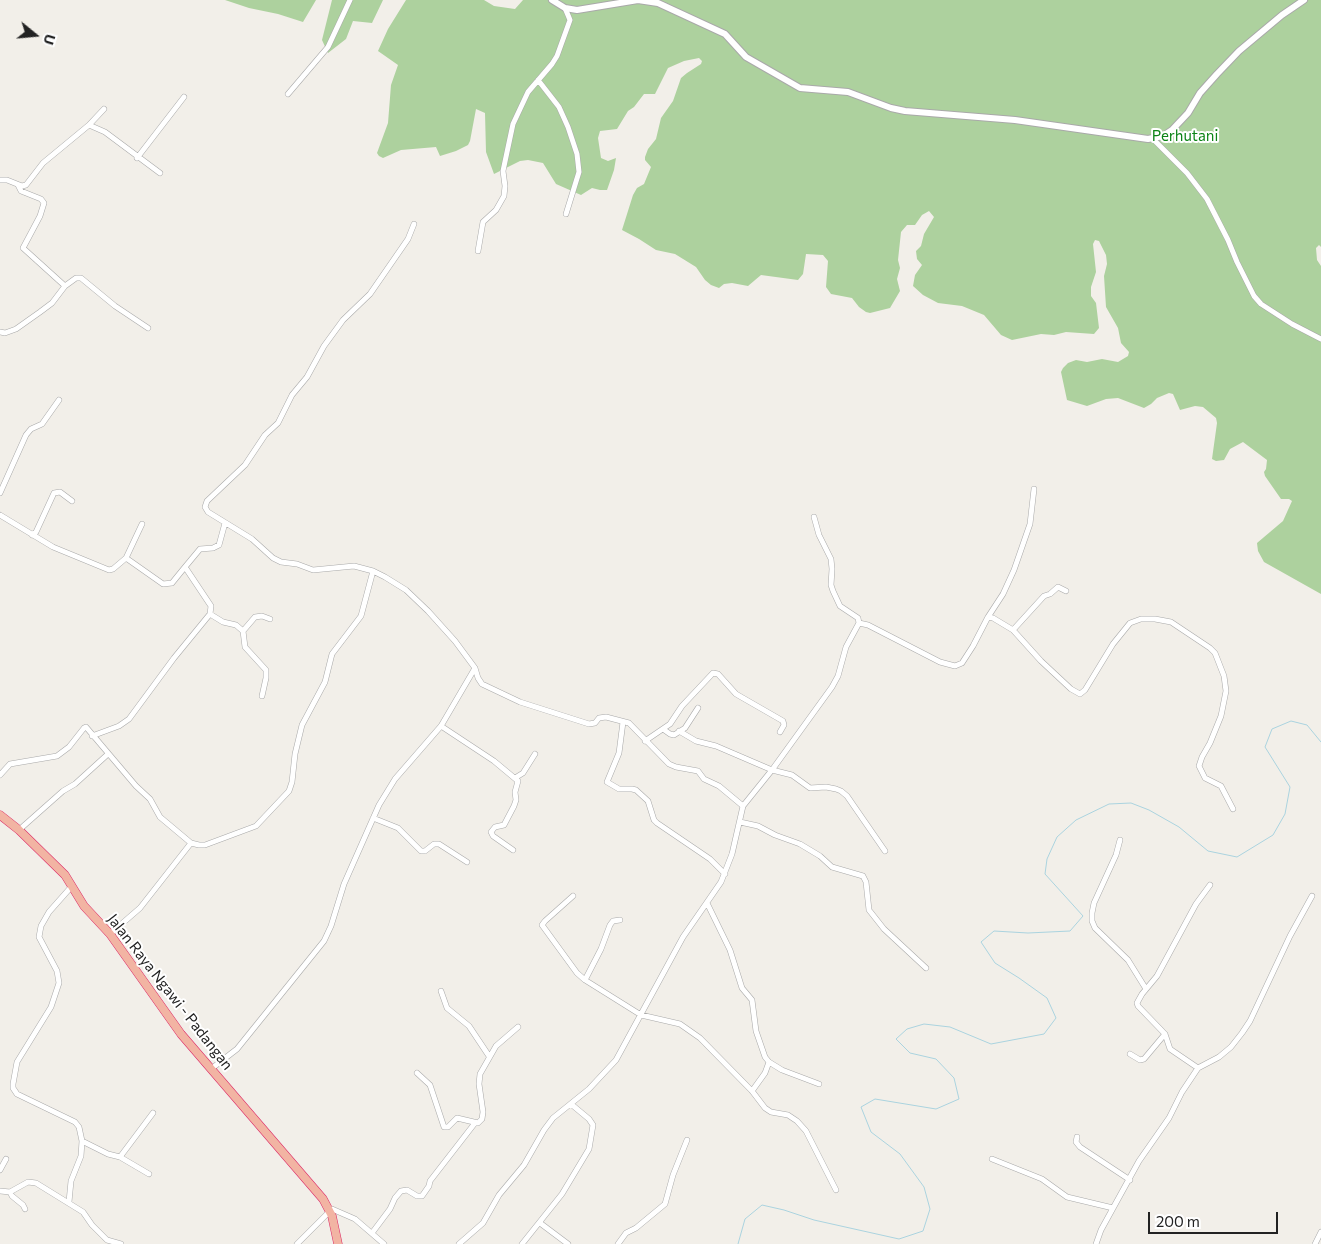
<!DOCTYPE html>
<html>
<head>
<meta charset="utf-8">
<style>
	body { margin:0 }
	#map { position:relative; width:1321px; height:1244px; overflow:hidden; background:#f2efe9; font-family:Commissioner,sans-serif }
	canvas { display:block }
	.north { position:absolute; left:10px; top:10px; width:50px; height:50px; -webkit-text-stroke:4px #fff; paint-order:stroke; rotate:107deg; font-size:14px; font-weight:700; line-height:20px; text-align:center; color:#222 }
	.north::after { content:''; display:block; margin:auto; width:18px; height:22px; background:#222; clip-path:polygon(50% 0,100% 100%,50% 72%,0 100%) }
	.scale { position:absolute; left:1148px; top:1212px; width:130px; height:22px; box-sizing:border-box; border:2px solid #222; border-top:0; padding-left:6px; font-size:15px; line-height:18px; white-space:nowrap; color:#222; -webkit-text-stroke:4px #fff; paint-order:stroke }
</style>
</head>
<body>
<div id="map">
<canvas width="1321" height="1244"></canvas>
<div class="north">U</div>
<div class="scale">200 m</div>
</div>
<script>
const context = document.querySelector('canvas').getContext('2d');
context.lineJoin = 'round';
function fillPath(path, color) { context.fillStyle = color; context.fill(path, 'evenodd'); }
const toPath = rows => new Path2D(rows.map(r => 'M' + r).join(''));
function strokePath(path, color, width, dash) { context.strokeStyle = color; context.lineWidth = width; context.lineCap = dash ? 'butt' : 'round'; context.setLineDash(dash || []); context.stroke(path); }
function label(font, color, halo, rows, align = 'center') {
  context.font = font + ' Commissioner,sans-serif'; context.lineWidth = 4; context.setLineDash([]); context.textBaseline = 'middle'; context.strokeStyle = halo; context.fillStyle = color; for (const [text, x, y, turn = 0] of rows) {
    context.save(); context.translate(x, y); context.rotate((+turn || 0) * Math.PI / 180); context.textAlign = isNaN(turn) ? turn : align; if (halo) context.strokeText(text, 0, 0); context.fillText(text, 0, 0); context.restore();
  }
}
const forest = toPath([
	[225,0,316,0,303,22,278,14,249,8],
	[332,0,383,0,372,23,353,21,346,39,328,53,322,40],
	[406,0,484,0,494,6,515,9,523,0,1321,0,1321,247,1319,245,1316,248,1317,260,1321,266,1321,594,1264,562,1258,551,1257,543,1283,521,1292,501,1289,499,1281,499,1265,476,1264,472,1266,469,1267,460,1243,442,1230,449,1224,460,1216,461,1212,459,1217,423,1216,418,1203,407,1195,406,1180,410,1173,394,1169,393,1157,398,1151,404,1144,408,1118,398,1106,399,1087,406,1067,400,1061,372,1063,368,1068,363,1076,360,1087,362,1102,359,1118,362,1128,356,1129,352,1121,343,1118,328,1106,307,1104,276,1107,264,1106,255,1099,241,1095,240,1093,244,1096,272,1091,287,1091,296,1096,303,1099,328,1094,334,1066,332,1054,335,1041,334,1012,340,1001,335,984,315,962,306,938,303,923,295,913,286,915,275,922,265,917,259,916,251,921,246,924,234,934,217,929,211,922,215,915,225,907,225,901,232,898,260,900,268,897,279,900,291,890,308,870,313,866,312,859,307,852,298,831,294,826,287,828,261,823,255,806,254,803,274,798,280,761,275,748,286,732,283,724,284,719,288,711,285,705,280,696,267,675,254,656,250,639,239,622,230,633,195,637,188,644,184,651,167,645,160,645,157,648,149,656,139,661,118,673,101,681,78,687,73,701,64,702,61,699,58,684,61,668,68,655,94,644,94,634,107,628,111,617,129,600,131,598,138,601,158,608,161,616,158,614,170,607,190,600,190,592,188,581,195,556,184,543,163,528,160,520,161,494,174,486,152,485,113,476,109,470,141,468,145,456,151,440,156,436,147,401,150,383,158,379,156,377,153,388,123,391,85,398,65,378,51,388,29]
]);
const stream = toPath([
	[738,1244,745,1219,762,1205,784,1210,814,1220,899,1239,923,1231,930,1209,924,1187,900,1154,871,1132,861,1107,875,1099,936,1109,959,1099,954,1078,936,1059,910,1053,896,1039,907,1029,924,1024,950,1027,991,1044,1044,1034,1056,1018,1047,998,1019,978,995,963,981,942,994,931,1028,933,1070,931,1083,916,1045,874,1047,859,1057,837,1076,820,1109,804,1131,803,1149,810,1179,827,1208,851,1237,857,1273,835,1285,814,1290,787,1265,747,1272,729,1291,721,1307,725,1321,742]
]);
const minor = toPath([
	[538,80,559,107,568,127,577,154,579,172,566,214],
	[288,94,328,47,350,0],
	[89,125,104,109],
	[1153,139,1187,173,1207,199,1228,240,1237,262,1254,296,1261,304,1292,324,1321,339],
	[137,158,184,97],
	[0,180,7,180,22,186,26,185,43,163,89,125,105,132,160,173],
	[478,251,483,222,496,210,504,196,505,186,503,171,513,124,528,92,552,64,557,56,570,20,565,8],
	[65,286,76,278,81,278,115,306,148,328],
	[0,332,5,333,16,329,40,312,52,303,65,286,23,248,40,216,44,203,41,199,21,191,18,185],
	[0,493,26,435,31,429,42,424,59,400],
	[0,515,53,547,109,570,113,569,126,558,142,524],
	[32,535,36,532,54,493,60,492,72,501],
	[126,558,163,584,172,583,185,567],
	[210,614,223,622,236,625,243,631,245,647,266,670,266,678,262,696],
	[988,617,1003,594,1014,570,1030,524,1034,489],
	[859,623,868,625,940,662,955,666,962,663,973,646,988,617,993,618,1013,630,1041,661,1071,689,1080,694,1085,690,1113,644,1130,623,1141,619,1155,619,1171,622,1210,648,1215,653,1224,676,1226,691,1221,716,1210,743,1202,757,1199,766,1205,778,1221,786,1233,809],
	[1013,630,1044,596,1050,594,1058,587,1066,591],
	[243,631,255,617,262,616,270,619],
	[475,668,478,678,482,684,520,702,589,724,595,723,599,718,606,717,629,723,669,764,676,767,698,771,704,779,719,786,743,806],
	[623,722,619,753,607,782,619,789,632,789,636,790,648,801,654,820,657,823,710,859,725,874],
	[441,726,494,761,518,781,515,792,516,800,514,806,504,825,495,827,491,832,493,836,513,850],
	[663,729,670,734,674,735,685,728,698,708],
	[679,731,696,741,716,746,772,770,792,775,810,788,826,787,836,789,841,791,847,796,885,851],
	[92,736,119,726,129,719,174,658,210,614,211,606,185,567,200,549,213,548,219,545,225,523],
	[645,741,670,724,682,706,713,673,718,674,736,694,783,721,784,725,780,732],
	[0,775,10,764,57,756,69,747,84,728,86,727,136,786,150,799,160,817,191,843,140,908,110,934],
	[515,778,523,773,535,754],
	[373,818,398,828,421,851,425,851,434,844,439,844,467,862],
	[740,822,758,826,775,835,800,844,820,856,832,867,863,876,866,882,869,910,884,929,926,968],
	[19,830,63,791,75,784,108,754],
	[1120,840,1116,855,1094,903,1092,913,1092,921,1095,928,1128,960,1146,989],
	[191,843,199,845,205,845,256,826,289,791,292,782,295,754,302,725,325,682,332,654,361,616,373,571],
	[573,896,545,921,542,925,577,973,585,980,641,1015,680,1024,700,1038,752,1091,765,1108,771,1112,788,1115,797,1121,806,1131,836,1190],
	[707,903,730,950,742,988,752,1000,756,1031,765,1057,769,1062,782,1070,819,1084],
	[585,980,601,949,610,925,613,921,620,920],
	[441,991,447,1008,469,1026,489,1056],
	[1130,1054,1140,1060,1144,1059,1165,1034],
	[1198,1068,1219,1057,1231,1047,1242,1033,1250,1021,1290,936,1312,896],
	[211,1069,237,1049,324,941,331,926,344,884,379,805,395,779,441,726,475,668,455,641,428,611,406,590,385,577,373,571,354,566,313,570,297,564,281,562,273,558,252,539,208,512,205,507,207,501,245,465,265,435,278,423,292,395,307,377,324,346,343,320,370,294,408,239,414,224],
	[417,1073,430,1085,444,1127,448,1127,457,1118,478,1123,482,1119,483,1112,479,1084,480,1074,496,1046,518,1027],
	[752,1091,765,1073,769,1062],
	[1077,1137,1076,1142,1080,1147,1130,1180],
	[82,1141,108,1154,120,1157,149,1174],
	[120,1157,153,1113],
	[992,1159,1042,1179,1067,1197,1113,1208],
	[0,1170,6,1159],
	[0,1191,10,1192,28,1182,36,1183,83,1212,92,1225,107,1240,121,1244],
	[10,1192,12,1196,23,1205,25,1209],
	[69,1202,71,1181,81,1156,82,1141,79,1127,75,1122,17,1094,13,1088,13,1084,17,1062,51,1007,59,983,57,971,39,937,41,926,49,912,72,886],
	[540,1223,568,1244],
	[372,1233,390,1209,395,1198,401,1191,407,1190,417,1196,422,1196,429,1186,430,1181,475,1123],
	[297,1244,332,1209,355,1219,384,1244],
	[459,1244,483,1223,499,1195,524,1165,544,1130,553,1118,589,1089,616,1060,683,937,721,882,732,854,743,806,772,770,832,687,838,676,846,647,859,623,858,618,840,606,833,591,831,585,832,569,831,559,819,535,814,517],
	[522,1244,562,1194,589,1149,593,1125,589,1119,571,1104],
	[618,1244,626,1233,636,1228,665,1204,673,1175,687,1140],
	[1096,1244,1101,1230,1139,1161,1169,1118,1182,1092,1198,1068,1170,1049,1165,1034,1138,1006,1137,1003,1142,994,1157,976,1196,904,1210,885],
	[1315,1244,1321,1232]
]);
const tertiary = toPath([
	[552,0,565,8,577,10,638,0,658,3,725,34,746,57,800,88,848,92,891,108,905,111,1015,120,1148,139,1163,136,1172,130,1188,113,1200,93,1217,74,1239,51,1282,15,1304,0]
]);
const trunk = toPath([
	[0,815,19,830,65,875,84,906,110,934,181,1034,323,1199,332,1216,338,1244]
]);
const parkNames = [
	["Perhutani",1185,136]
];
const streetNames = [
	["Jalan Raya Ngawi - Padangan",170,992,52]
];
fillPath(forest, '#add19e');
strokePath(stream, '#aad3df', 1);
strokePath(minor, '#a9a9a9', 6);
strokePath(tertiary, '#a9a9a9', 8);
strokePath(trunk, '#dc2a67', 9);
strokePath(minor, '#fff', 5);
strokePath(tertiary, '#fff', 6);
strokePath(trunk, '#f2b4a3', 8);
label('15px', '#0c8416', '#fff', parkNames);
label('15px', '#222', '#fff', streetNames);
</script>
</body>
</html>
